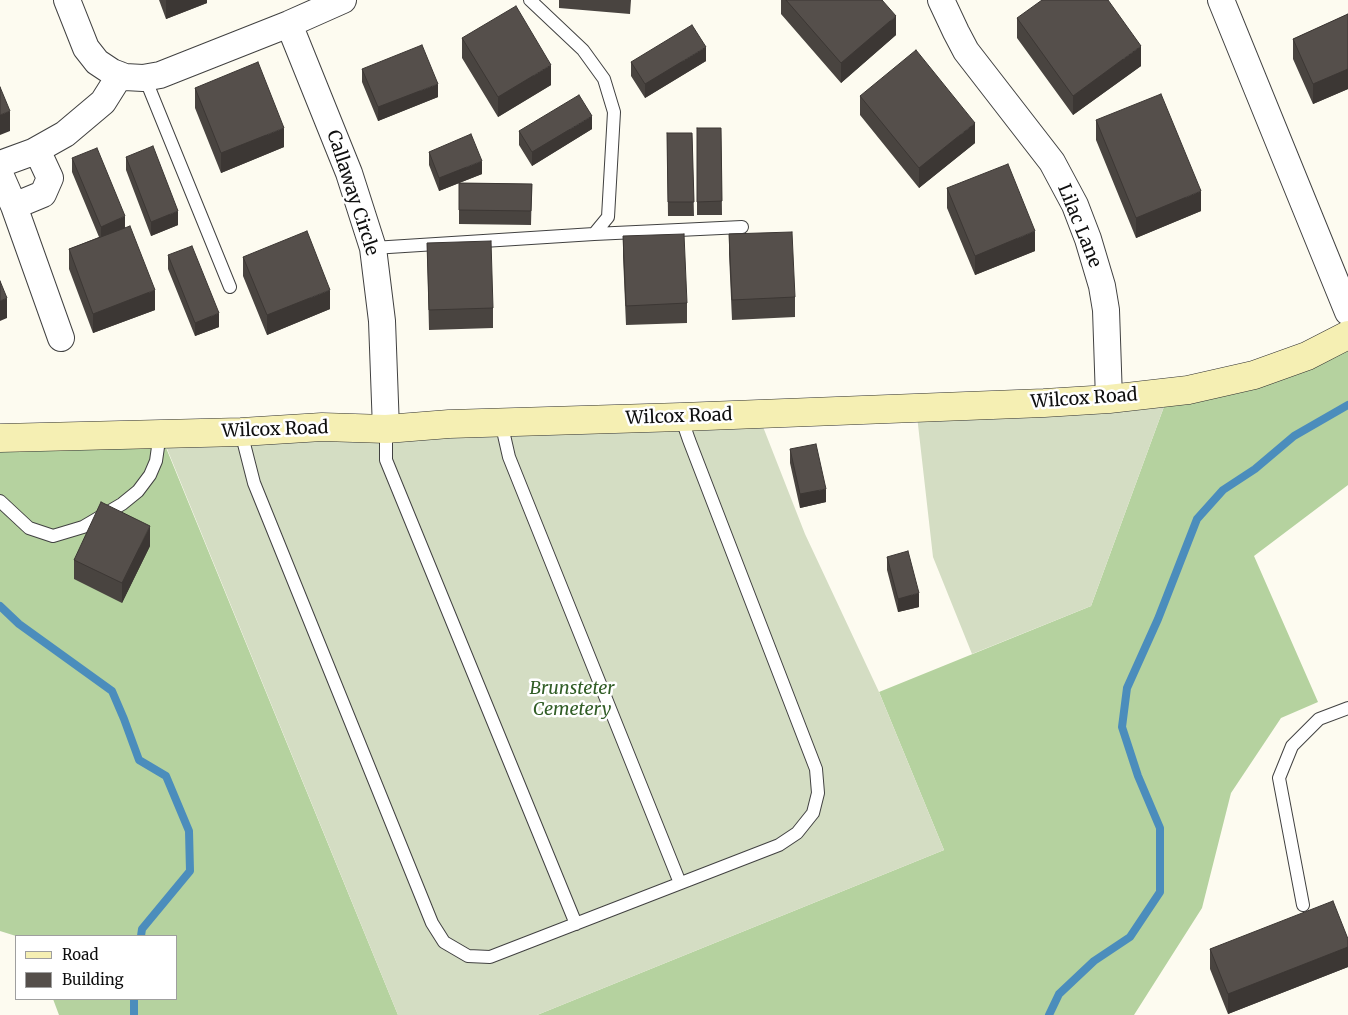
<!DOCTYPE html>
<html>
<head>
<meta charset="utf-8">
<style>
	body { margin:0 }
	#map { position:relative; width:1348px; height:1015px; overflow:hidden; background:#fdfbf0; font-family:Merriweather,serif }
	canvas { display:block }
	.legend { position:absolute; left:15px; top:935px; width:162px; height:65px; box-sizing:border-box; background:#fff; border:1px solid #9f9f9f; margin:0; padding:6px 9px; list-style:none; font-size:15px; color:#0e0e0e }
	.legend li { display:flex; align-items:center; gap:10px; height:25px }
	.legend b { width:25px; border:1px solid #9f9f9f }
</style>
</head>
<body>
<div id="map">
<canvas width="1348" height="1015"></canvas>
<ul class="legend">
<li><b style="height:6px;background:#f5efb3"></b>Road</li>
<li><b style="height:14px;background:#554f4b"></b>Building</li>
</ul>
</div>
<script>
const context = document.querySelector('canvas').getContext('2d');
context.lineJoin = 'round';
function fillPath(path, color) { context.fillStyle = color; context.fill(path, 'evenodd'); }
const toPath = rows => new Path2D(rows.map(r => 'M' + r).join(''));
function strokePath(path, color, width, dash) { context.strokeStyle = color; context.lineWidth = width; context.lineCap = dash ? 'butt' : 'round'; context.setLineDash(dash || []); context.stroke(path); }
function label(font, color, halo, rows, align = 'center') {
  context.font = font + ' Merriweather,serif'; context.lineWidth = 5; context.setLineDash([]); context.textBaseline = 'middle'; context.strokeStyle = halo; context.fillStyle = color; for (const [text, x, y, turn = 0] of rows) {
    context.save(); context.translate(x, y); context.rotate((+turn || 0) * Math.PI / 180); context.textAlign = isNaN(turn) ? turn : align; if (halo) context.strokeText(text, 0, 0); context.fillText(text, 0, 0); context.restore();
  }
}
const forest = toPath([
	[1348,335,1348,485,1254,556,1318,702,1281,718,1231,793,1202,908,1134,1015,537,1015,944,850,879,692,1091,606,1169,393],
	[160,433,398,1015,59,1015,53,999,176,999,176,936,16,936,0,931,0,438]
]);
const cemetery = toPath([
	[1169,393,1091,606,972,654,933,557,916,407],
	[758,414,805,534,879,692,944,850,537,1015,398,1015,161,434]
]);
const stream = toPath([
	[0,606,19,624,112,691,124,719,139,760,166,776,189,831,190,871,142,929,141,936],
	[134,999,134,1015],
	[1049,1015,1059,994,1094,961,1130,937,1160,892,1160,828,1138,776,1122,727,1127,688,1158,619,1197,519,1223,490,1255,469,1294,436,1348,405]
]);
const lane = toPath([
	[145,78,230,287],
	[594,234,742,227],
	[373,248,594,234,608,217,614,112,604,79,583,50,530,0],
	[501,422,509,457,680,883],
	[386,429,386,460,576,924],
	[241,432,254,483,432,923,444,942,468,956,490,957,779,845,797,833,813,813,818,793,816,769,689,440,681,417],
	[0,501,29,528,53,536,83,527,122,504,138,491,150,475,156,461,160,433],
	[1303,905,1279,778,1292,746,1319,719,1348,708]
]);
const street = toPath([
	[67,0,86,48,97,62,112,72,125,77,143,78,160,75,289,24,343,0],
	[941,0,956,32,966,51,1052,162,1075,205,1088,239,1102,286,1106,310,1109,399],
	[1221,0,1348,312],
	[289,24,349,173,373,248,382,321,386,429],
	[0,164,33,152,65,134,103,102,120,75],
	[0,174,14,206,61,338],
	[14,206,43,194,50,178,37,150]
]);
const secondary = toPath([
	[0,438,241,432,322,427,386,429,449,424,681,417,1044,403,1109,399,1188,390,1254,375,1307,356,1348,335]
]);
const wall = toPath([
	[159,0,207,0,207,3,166,19],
	[559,0,631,0,630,14,559,8],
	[781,0,882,0,896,35,841,83,781,14],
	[1348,14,1348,89,1313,104,1293,59,1293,39],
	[1017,18,1141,66,1073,115,1017,38],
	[462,38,551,85,498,117,462,58],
	[706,61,645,98,631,76,631,62],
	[362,69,438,97,378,121,362,82],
	[195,88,284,147,221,173,195,108],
	[860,96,975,143,919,188,860,115],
	[1096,120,1201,211,1136,238,1096,140],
	[697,128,721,128,722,215,697,215],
	[592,129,532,166,519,145,519,131],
	[667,133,692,133,694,216,668,216],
	[429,152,482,174,459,183,532,184,531,225,459,224,459,183,439,191,429,165],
	[126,157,178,225,151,236,126,170],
	[72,158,125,227,155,310,93,333,69,269,69,249,99,237,72,172],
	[947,188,1035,251,975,275,947,208],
	[729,234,795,297,795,317,732,320,729,254],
	[623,236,687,303,687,323,626,325,623,256],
	[427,243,493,308,493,328,429,330],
	[168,255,219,327,195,336,168,269],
	[243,257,330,309,267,335,243,276],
	[790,449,826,502,800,508,790,463],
	[150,546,122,603,74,579,74,560],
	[887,557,919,607,898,612,887,570],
	[1348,939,1348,967,1228,1014,1210,969,1210,949]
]);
const shadedWall = toPath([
	[166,0,207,0,207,3,166,19],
	[896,16,896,35,841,83,841,63],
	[1141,46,1141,66,1073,115,1073,96],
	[706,47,706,61,645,98,645,84],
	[551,65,551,85,498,117,498,97],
	[1348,69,1348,89,1313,104,1313,84],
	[438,84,438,97,378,121,378,107],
	[10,111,10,131,0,135,0,115],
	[592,116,592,129,532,166,532,152],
	[975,123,975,143,919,188,919,168],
	[284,128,284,147,221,173,221,153],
	[482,161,482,174,439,191,439,178],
	[1201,191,1201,211,1136,238,1136,218],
	[178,211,178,225,151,236,151,222],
	[125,216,125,230,101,240,101,227],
	[1035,231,1035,251,975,275,975,256],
	[155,290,155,310,93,333,93,314],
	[330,290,330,309,267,335,267,315],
	[7,298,7,318,0,321,0,301],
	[219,313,219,327,195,336,195,323],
	[826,489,826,502,800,508,800,494],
	[150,526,150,546,122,603,122,583],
	[919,593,919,607,898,612,898,599],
	[1348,947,1348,967,1228,1014,1228,994]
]);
const building = toPath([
	[786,0,882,0,896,16,841,63,786,0],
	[1042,0,1108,0,1141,46,1073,96,1017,18,1042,0],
	[516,6,551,65,498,97,462,38,516,6],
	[1348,14,1348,69,1313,84,1293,39,1348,14],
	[692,25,706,47,645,84,631,62,692,25],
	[422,45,438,84,378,107,362,69,422,45],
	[916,50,975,123,919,168,860,96,916,50],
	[258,62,284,128,221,153,195,88,258,62],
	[0,87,10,111,0,115,0,87],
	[1161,94,1201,191,1136,218,1096,120,1161,94],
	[579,95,592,116,532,152,519,131,579,95],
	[697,128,721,128,722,201,697,202,697,128],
	[667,133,692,133,694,202,668,202,667,133],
	[471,134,482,161,439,178,429,152,471,134],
	[153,146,178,211,151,222,126,157,153,146],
	[97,148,125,216,101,227,72,158,97,148],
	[1008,164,1035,231,975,256,947,188,1008,164],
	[459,183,532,184,531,211,459,210,459,183],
	[130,226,155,290,93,314,69,249,130,226],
	[307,231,330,290,267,315,243,257,307,231],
	[792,232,795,297,732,300,729,234,792,232],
	[684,234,687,303,626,306,623,236,684,234],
	[491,241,493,308,429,310,427,243,491,241],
	[192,246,219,313,195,323,168,255,192,246],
	[0,281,7,298,0,301,0,281],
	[816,444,826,489,800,494,790,449,816,444],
	[101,502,150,526,122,583,74,560,101,502],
	[908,551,919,593,898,599,887,557,908,551],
	[1333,901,1348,939,1348,947,1228,994,1210,949,1333,901]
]);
const streetNames = [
	["Callaway Circle",352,193,72],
	["Lilac Lane",1079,226,68],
	["Wilcox Road",1084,399,-4],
	["Wilcox Road",679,417,-2],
	["Wilcox Road",275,430,-2]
];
const parkNames = [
	["Brunsteter",572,689],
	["Cemetery",572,710]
];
fillPath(forest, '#b5d29f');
fillPath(cemetery, '#d4ddc3');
strokePath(stream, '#4b8dbc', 8);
strokePath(lane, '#414141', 14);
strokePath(street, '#414141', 28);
strokePath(secondary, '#303030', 29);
strokePath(lane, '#fff', 12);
strokePath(street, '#fff', 26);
strokePath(secondary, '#f5efb3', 28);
fillPath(wall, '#494440');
fillPath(shadedWall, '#3c3734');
fillPath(building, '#554f4b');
strokePath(building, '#3c3734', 1);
label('18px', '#0e0e0e', '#fff', streetNames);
label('italic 18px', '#315d26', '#fff', parkNames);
</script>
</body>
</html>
